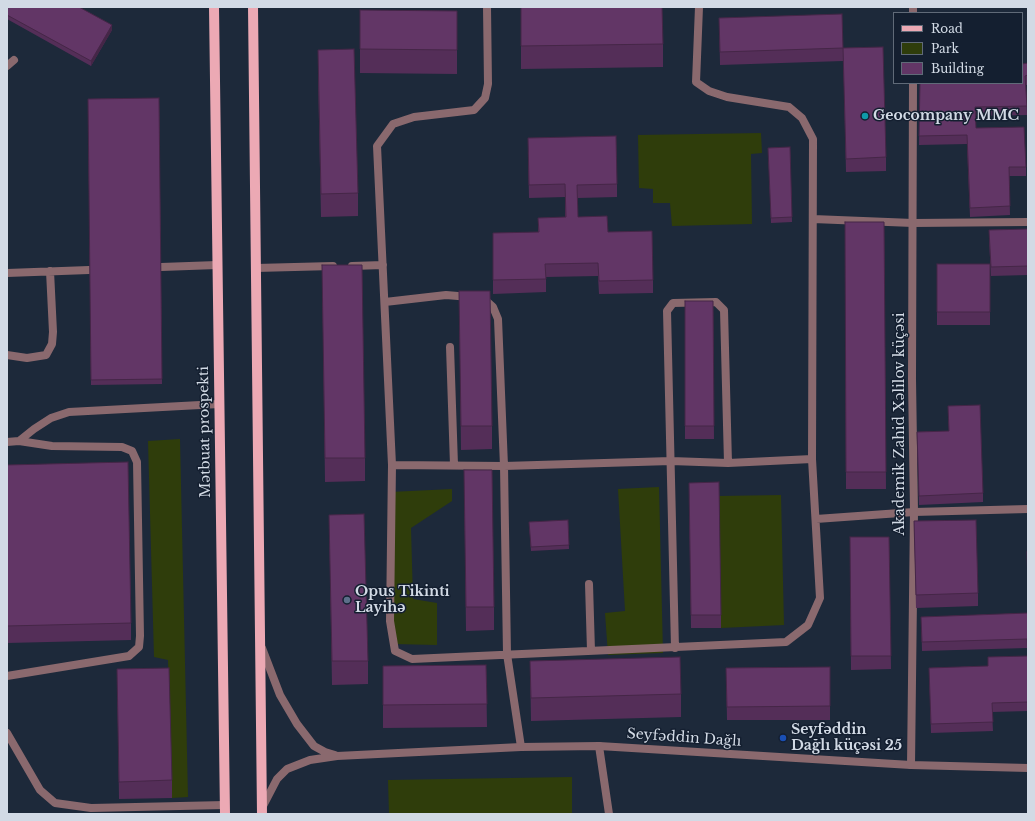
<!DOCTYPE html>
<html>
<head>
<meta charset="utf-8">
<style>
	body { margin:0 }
	#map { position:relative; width:1035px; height:821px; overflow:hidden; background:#1d293a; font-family:"Libre Baskerville",serif }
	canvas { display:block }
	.frame { position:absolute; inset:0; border:8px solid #d2dae5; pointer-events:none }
	.legend { position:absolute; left:893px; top:12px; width:130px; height:72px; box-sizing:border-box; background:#141f30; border:1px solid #606a78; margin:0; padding:5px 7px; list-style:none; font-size:12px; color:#d2dae5 }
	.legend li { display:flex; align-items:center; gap:8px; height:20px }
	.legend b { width:20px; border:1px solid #606a78 }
</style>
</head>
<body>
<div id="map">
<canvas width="1035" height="821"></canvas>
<div class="frame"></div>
<ul class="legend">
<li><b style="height:5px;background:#eca9b4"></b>Road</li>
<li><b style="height:11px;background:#2f3d0b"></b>Park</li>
<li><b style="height:11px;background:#623666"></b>Building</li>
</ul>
</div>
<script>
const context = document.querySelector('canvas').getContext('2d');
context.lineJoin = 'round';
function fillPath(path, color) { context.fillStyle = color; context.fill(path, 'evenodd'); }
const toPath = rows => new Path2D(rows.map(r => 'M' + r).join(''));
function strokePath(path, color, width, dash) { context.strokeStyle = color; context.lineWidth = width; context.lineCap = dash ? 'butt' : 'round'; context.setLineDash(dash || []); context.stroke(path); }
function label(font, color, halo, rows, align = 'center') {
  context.font = font + ' "Libre Baskerville",serif'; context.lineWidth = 3; context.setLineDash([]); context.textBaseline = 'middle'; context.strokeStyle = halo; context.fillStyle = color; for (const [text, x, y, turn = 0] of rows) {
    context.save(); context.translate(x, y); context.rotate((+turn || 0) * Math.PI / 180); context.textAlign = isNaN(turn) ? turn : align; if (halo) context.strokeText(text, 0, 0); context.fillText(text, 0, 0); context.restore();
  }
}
const green = toPath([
	[761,133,762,153,751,154,752,224,672,226,670,203,653,203,653,189,639,188,638,135],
	[180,439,188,797,172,798,168,660,154,657,148,441],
	[659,487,663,653,608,655,605,613,625,611,618,489],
	[452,489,452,501,411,528,413,599,437,603,437,645,393,644,390,492],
	[781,495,784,625,721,628,719,496],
	[572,777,572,814,389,814,388,780]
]);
const service = toPath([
	[487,7,488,84,485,98,474,110,414,117,393,124,377,146,392,465,390,621,395,651,412,659,786,642,808,625,820,598,812,459,813,139,802,118,789,107,727,97,709,91,696,82,699,7],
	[7,66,14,60],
	[813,219,913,223,1028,222],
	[352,266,383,265],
	[161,267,217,265],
	[256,268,333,266],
	[7,273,89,270],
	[483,298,493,307,498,319,504,466,507,654,521,747],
	[385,302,446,295,470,297],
	[450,347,454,465],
	[7,355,27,358,46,355,52,344,53,332,50,271],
	[7,442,19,441,34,429,51,418,69,412,219,404],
	[392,465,504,466,671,461,728,463,812,459],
	[816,519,914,512,1028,509],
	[589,584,591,651],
	[675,648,667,311,673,303,716,302,724,310,728,463],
	[7,676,129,656,139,647,140,636,137,462,132,451,122,447,52,446,19,441],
	[7,733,40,790,55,803,91,808,225,805],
	[599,746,609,814]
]);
const minor = toPath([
	[913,7,913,13],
	[911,765,914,512,912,379,913,83]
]);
const tertiary = toPath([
	[262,648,280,695,297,724,314,746,325,752,335,755],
	[263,806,277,779,287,769,310,760,337,756,521,747,599,746,911,765,1028,768]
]);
const primary = toPath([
	[214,7,225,814],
	[253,7,262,814]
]);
const wall = toPath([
	[7,7,112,30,91,66,7,19],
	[521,7,663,44,663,67,521,69],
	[457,11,457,74,360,73,360,49],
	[719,18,843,48,843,61,720,65],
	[843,48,886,157,886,171,846,172],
	[1028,48,1028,85,1026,85,1027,115,975,116,976,128,1026,167,1026,176,1009,176,1010,215,970,217,967,144,919,145,920,83,1028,63],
	[318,50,358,193,358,216,321,217,318,74],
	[159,98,162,384,91,385,88,99],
	[790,147,792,222,771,223,768,148],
	[528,152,617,184,617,197,578,198,578,217,608,232,653,280,653,293,599,294,598,276,546,277,546,292,493,294,493,246,538,232,538,218,565,217,565,197,529,198],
	[845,222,884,222,886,489,846,489],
	[1028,229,1028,275,991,276,989,239,989,230],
	[937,264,990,264,990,325,937,325],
	[322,265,365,458,365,481,325,482],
	[459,291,492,426,492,449,461,450],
	[685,301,713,301,714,439,685,439],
	[948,406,983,493,983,502,919,505,917,432,949,431],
	[7,465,131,623,131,640,7,643],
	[464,470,494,607,494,630,466,631],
	[689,496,721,615,721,628,691,628],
	[329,515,368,661,368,684,332,685],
	[568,520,569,549,531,551,529,522],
	[914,521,978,593,978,606,916,608],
	[850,537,889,537,891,669,851,670],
	[1028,613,1028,711,992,712,993,731,931,733,929,668,988,666,1028,656,1027,648,922,651,921,617],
	[530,661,681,694,681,717,531,721],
	[486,665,487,727,383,728,383,666],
	[830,667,830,720,727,720,726,668],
	[117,669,172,780,172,798,119,799]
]);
const shadedWall = toPath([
	[112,25,112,30,91,66,91,61]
]);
const building = toPath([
	[7,7,79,7,112,25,91,61,7,15,7,7],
	[521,7,662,7,663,44,521,46,521,7],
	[360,10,457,11,457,50,360,49,360,10],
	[842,14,843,48,720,52,719,18,842,14],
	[883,47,886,157,846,159,843,48,883,47],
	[354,49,358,193,321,194,318,50,354,49],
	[1028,63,1028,75,1025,76,1027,106,975,107,976,128,1024,127,1026,167,1009,167,1010,206,970,208,967,135,919,136,920,83,1022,83,1022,64,1028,63],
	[159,98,162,379,91,380,88,99,159,98],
	[616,136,617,184,577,185,578,217,607,216,608,232,652,231,653,280,599,281,598,263,545,264,546,279,493,280,493,233,539,232,538,218,566,217,565,184,529,185,528,138,616,136],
	[790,147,792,217,771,218,768,148,790,147],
	[845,222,884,222,886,472,846,472,845,222],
	[1028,229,1028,266,991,267,989,230,1028,229],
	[937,264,990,264,990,312,937,312,937,264],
	[322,265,362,265,365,458,325,458,322,265],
	[459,291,490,291,492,426,461,426,459,291],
	[685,301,713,301,714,426,685,426,685,301],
	[980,405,983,493,919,496,917,432,949,431,948,406,980,405],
	[128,462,131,623,7,626,7,465,128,462],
	[464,470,492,470,494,607,466,607,464,470],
	[719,482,721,615,691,615,689,483,719,482],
	[364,514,368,661,332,661,329,515,364,514],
	[568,520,569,545,531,547,529,522,568,520],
	[976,520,978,593,916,595,914,521,976,520],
	[850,537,889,537,891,656,851,656,850,537],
	[1027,552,1028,552,1028,586,1027,552],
	[1028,613,1028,655,1027,639,922,642,921,617,1028,613],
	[1028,656,1028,702,992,703,993,722,931,724,929,668,988,666,988,657,1028,656],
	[680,657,681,694,531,698,530,661,680,657],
	[486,665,487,704,383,705,383,666,486,665],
	[830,667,830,706,727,707,726,668,830,667],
	[169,668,172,780,119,782,117,669,169,668]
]);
const markers = [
	[865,116,4,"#0f9aa8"],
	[347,600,4,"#5c6f8a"],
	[783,738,4,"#1a4fb4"]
];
const poiNames = [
	["Geocompany MMC",873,116],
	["Opus Tikinti",355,592],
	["Layihə",355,608],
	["Seyfəddin",791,730],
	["Dağlı küçəsi 25",791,746]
];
const streetNames = [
	["Akademik Zahid Xəlilov küçəsi",900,424,-90],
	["Mətbuat prospekti",205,432,-91],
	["Seyfəddin Dağlı",684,738,4]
];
fillPath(green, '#2f3d0b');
strokePath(service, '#8a696e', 8);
strokePath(minor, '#8a696e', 8);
strokePath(tertiary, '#8a696e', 8);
strokePath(primary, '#eca9b4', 10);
fillPath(wall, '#542e58');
fillPath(shadedWall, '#452647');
fillPath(building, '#623666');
strokePath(building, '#452647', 1);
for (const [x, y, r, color] of markers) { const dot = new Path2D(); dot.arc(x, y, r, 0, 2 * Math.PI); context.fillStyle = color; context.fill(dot); strokePath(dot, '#141f30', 1.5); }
label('bold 14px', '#d2dae5', '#141f30', poiNames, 'left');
label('14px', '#d2dae5', '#141f30', streetNames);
</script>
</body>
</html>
